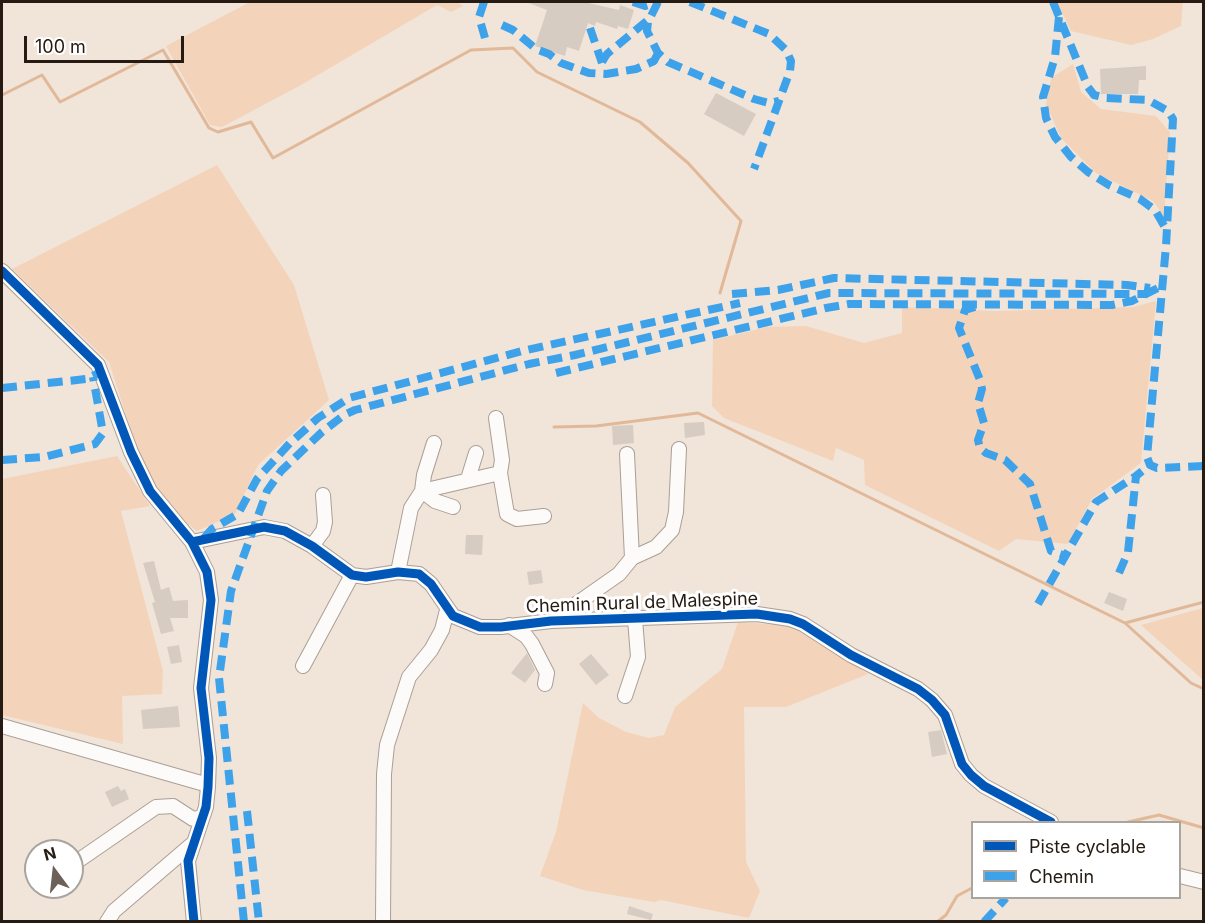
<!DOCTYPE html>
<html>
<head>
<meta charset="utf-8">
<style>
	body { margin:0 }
	#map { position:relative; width:1205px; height:923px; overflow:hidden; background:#f1e4d9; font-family:Inter,sans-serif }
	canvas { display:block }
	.frame { position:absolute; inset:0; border:3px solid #251b12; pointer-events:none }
	.legend { position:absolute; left:971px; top:821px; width:210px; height:78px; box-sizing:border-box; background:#fff; border:2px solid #a8a4a0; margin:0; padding:8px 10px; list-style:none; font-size:18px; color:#251b12 }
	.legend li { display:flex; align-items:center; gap:12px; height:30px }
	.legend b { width:30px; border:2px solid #a8a4a0 }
	.north { position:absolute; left:24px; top:839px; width:60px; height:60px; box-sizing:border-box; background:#fff; border:2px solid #a8a4a0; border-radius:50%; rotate:345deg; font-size:16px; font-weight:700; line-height:24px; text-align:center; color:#251b12 }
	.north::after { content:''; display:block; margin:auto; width:21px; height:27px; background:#6c6158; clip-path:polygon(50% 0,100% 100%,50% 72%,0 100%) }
	.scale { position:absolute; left:24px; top:36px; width:160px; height:27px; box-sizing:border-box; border:3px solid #251b12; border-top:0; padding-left:8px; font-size:18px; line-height:21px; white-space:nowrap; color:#251b12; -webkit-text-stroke:4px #fff; paint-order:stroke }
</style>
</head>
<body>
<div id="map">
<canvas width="1205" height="923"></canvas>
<div class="frame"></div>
<ul class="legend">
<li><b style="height:8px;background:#0057b8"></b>Piste cyclable</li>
<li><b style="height:8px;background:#3ea2ea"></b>Chemin</li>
</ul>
<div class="north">N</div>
<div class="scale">100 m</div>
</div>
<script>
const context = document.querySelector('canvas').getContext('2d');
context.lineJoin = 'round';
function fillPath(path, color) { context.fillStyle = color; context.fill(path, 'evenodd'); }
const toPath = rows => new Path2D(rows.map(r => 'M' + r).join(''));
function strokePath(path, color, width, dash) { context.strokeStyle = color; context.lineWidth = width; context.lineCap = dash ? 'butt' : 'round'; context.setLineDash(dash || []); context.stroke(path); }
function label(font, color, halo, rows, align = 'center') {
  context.font = font + ' Inter,sans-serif'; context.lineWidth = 6; context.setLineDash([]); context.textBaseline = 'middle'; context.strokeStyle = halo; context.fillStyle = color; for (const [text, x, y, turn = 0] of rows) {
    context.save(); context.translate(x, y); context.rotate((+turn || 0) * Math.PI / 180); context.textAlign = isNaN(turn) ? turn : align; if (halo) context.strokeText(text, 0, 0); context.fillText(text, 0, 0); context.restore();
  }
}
const green = toPath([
	[250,2,458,2,463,6,451,12,437,5,301,85,222,127,210,125,166,46],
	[1057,2,1183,2,1181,26,1153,39,1131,45,1071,31],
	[1073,64,1081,92,1101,109,1156,116,1170,132,1164,216,1153,201,1096,173,1061,138,1046,104,1051,78],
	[217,165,294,285,329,400,258,465,235,514,197,531,171,511,142,465,109,362,12,269],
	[1156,301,1141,463,1092,499,1068,544,1016,539,999,551,865,485,864,460,836,448,833,461,724,418,712,406,713,340,767,327,806,326,864,343,902,333,902,307,997,311,1133,307],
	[117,456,150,506,121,511,163,671,162,694,122,696,123,744,2,715,2,479],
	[1203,608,1204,608,1203,680,1141,625],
	[738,622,785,625,803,631,868,674,786,707,744,707,746,862,760,891,749,918,661,900,654,902,583,890,540,876,556,832,583,703,599,718,626,732,649,738,664,735,675,707,722,669]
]);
const stream = toPath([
	[2,95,42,75,60,102,163,50,209,128,218,132,251,122,273,158,471,50,513,48,537,72,640,122,688,163,741,221,720,293],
	[554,427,596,426,698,413,1125,623,1204,602],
	[1125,623,1191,683,1204,689],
	[1128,822,1159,815,1204,828],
	[937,922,946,915,957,896,972,888]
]);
const building = toPath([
	[526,2,584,2,619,10,620,5,634,10,628,29,618,26,617,29,596,22,595,26,588,23,579,51,567,47,565,56,535,46,547,10],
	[1146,66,1146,80,1139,80,1138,94,1101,94,1100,69],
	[716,93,756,114,744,136,704,114],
	[704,422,705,435,685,438,684,423],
	[633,425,634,443,613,445,612,426],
	[466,535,483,535,482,555,465,554],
	[154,561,161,590,169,587,173,601,188,600,188,618,170,618,174,631,161,634,152,603,155,602,143,563],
	[541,570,543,583,529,585,527,572],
	[1109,592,1127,599,1123,611,1104,603],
	[179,645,182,662,171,664,167,647],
	[527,653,535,670,525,683,511,673],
	[591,654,609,675,596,685,579,664],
	[178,706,180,727,143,729,141,710],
	[941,730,947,754,932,757,928,732],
	[118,786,121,791,125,789,129,799,112,807,105,792],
	[629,906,653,914,651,920,627,914]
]);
const minor = toPath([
	[2,271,98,365,131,452,150,491,192,542,207,572,211,600,201,688,209,758,208,787,206,807,188,861,194,922],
	[434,443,424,475,422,491,435,501,453,507],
	[627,454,632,558,656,547,672,530,676,512,679,449],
	[500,473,507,514,517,519,544,516],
	[468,479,476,453],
	[192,542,264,527,285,531,312,546,352,575,366,577,398,572,419,574,431,584,453,616,480,627,501,627,551,621,757,614,790,619,803,624,851,655,918,689,932,700,945,715,962,764,971,775,984,786,1051,822],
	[312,546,323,531,325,522,323,495],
	[398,572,411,508,422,491,500,473,502,460,496,418],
	[552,621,619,574,632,558],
	[509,625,526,636,532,644,547,673,545,684],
	[303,666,352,575],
	[625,696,638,657,635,619],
	[2,726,208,785],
	[72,865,156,807,173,806,193,819,202,817],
	[1180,876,1204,882],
	[107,922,114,911,191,845],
	[383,922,384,774,387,745,409,677,431,650,442,630,447,610]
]);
const quiet = toPath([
	[484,2,479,17,485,38],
	[633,2,645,6,658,2],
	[658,2,648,22,647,31,658,53,668,62,754,99,769,103,779,101],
	[690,2,769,34,786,50,791,61,790,71,754,169],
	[1053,2,1088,87,1094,95,1106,98,1148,100,1168,111,1173,119,1166,246,1147,457,1150,465,1157,468,1204,466],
	[1059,17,1055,57,1043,97,1046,118,1055,137,1071,157,1088,172,1109,185,1140,199,1155,210,1167,231],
	[502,25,513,30,536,49,549,54,561,63,589,73,606,74,636,69,654,61,658,53],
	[590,28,602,63],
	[602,62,607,54,648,20],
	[732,294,778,290,834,278,1127,285,1150,288],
	[975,307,965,310,959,328,980,380,982,389,978,403,984,423,978,440,980,448,986,453,1005,460,1030,484,1051,551,1066,556],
	[556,373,826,308,849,304,1112,305,1132,301,1162,286],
	[2,388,86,379,99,373],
	[2,460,44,457,95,444,103,433,93,377],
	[204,538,212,529,238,514,257,479,290,443,318,418,349,398,522,351,740,303],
	[1119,573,1128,552,1136,476,1150,465],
	[1038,604,1096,502,1136,476],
	[247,811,259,922],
	[244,922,219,678,231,591,267,491,281,471,322,432,344,415,355,410,529,364,575,355,829,293,1147,294],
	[984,922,1006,898]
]);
const cycleway = toPath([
	[2,271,98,365,131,452,150,491,192,542,207,572,211,600,201,688,209,758,208,787,206,807,188,861,194,922],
	[192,542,264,527,285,531,312,546,352,575,366,577,398,572,419,574,431,584,453,616,480,627,501,627,551,621,757,614,790,619,803,624,851,655,918,689,932,700,945,715,962,764,971,775,984,786,1051,822]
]);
const streetNames = [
	["Chemin Rural de Malespine",642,603,-2]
];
fillPath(green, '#f3d4ba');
strokePath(stream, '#e1b998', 3);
fillPath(building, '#d7ccc2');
strokePath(minor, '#aa9f96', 16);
strokePath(minor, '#fdfbf9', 14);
strokePath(quiet, '#3ea2ea', 8, [15, 8]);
strokePath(cycleway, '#0057b8', 9);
label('18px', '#251b12', '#fff', streetNames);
</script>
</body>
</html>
